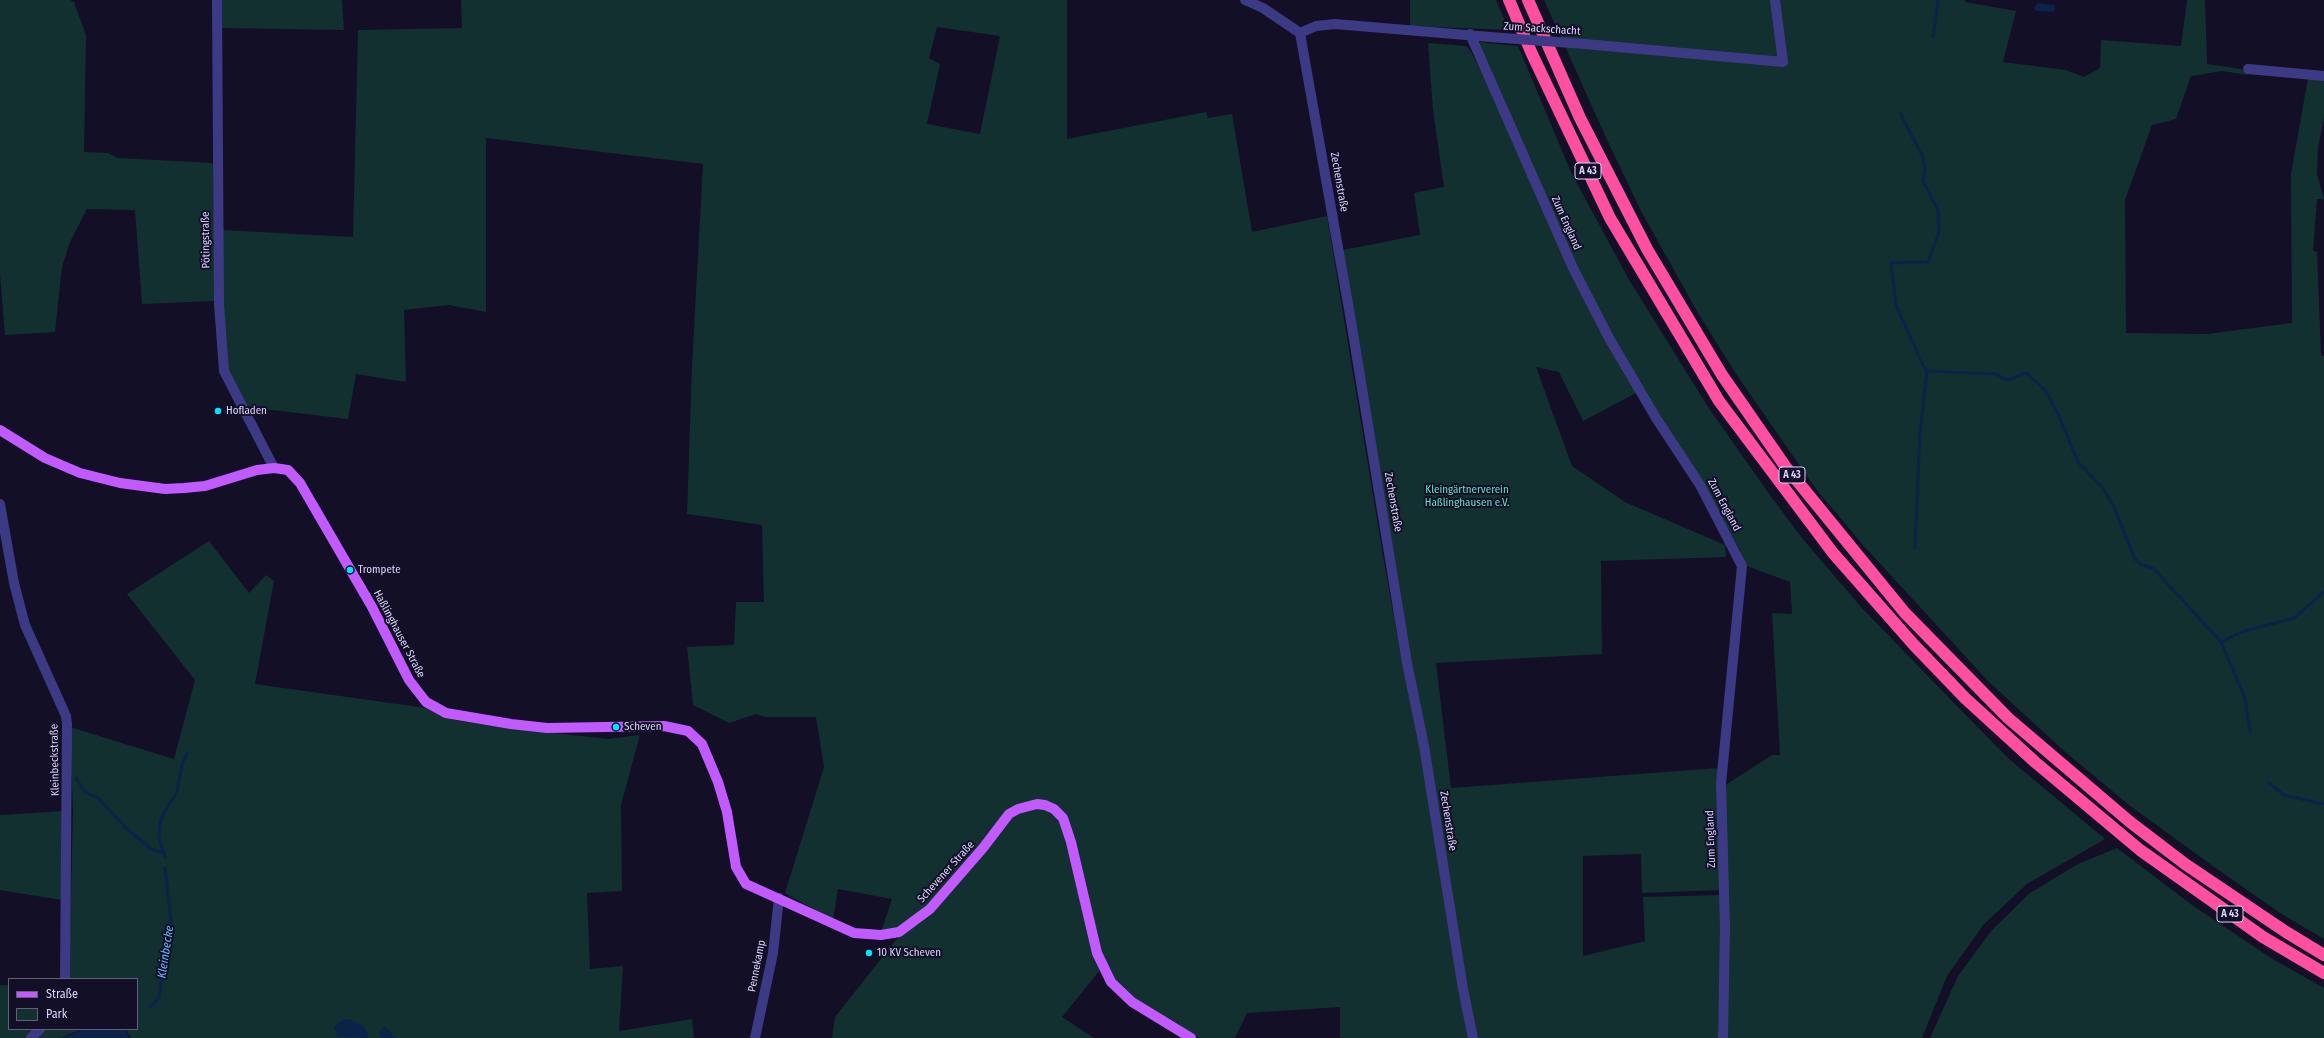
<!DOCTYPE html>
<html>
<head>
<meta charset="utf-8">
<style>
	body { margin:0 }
	#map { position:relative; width:2324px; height:1038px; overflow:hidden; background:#130f26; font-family:"Fira Sans Condensed",sans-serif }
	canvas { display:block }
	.legend { position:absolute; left:8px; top:978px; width:130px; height:52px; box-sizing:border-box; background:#130f26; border:1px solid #625e7d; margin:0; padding:5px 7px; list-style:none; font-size:12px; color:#d9d4ff }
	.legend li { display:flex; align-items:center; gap:8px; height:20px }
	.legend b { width:20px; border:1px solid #625e7d }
</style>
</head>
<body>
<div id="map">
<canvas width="2324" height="1038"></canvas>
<ul class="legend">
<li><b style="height:5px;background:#c25bff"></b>Straße</li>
<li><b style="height:11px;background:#12302f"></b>Park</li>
</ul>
</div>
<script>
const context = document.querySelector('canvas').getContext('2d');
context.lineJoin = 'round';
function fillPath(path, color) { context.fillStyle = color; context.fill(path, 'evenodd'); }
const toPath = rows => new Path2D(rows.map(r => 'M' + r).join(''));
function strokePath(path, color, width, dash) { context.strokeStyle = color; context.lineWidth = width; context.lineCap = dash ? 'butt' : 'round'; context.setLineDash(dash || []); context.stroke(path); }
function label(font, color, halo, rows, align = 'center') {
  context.font = font + ' "Fira Sans Condensed",sans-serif'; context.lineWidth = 4; context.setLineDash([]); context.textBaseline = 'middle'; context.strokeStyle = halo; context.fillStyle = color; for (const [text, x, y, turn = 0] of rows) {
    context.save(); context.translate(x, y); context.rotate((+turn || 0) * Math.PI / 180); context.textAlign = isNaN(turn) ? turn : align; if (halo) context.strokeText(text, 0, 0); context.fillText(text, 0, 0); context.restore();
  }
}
const green = toPath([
	[0,0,70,0,74,2,86,35,84,152,108,153,118,158,213,163,215,301,142,304,135,210,87,209,70,242,62,267,55,332,5,335,0,274],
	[221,0,342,0,344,30,221,28],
	[461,0,1067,0,1067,139,1206,112,1208,118,1232,114,1252,232,1327,216,1384,562,1403,667,1403,611,1343,250,1420,235,1414,193,1444,187,1433,110,1428,43,1466,46,1470,50,1498,104,1477,42,1518,46,1571,172,1628,278,1708,407,1770,495,1802,538,1861,607,1950,699,2009,759,2105,839,2027,884,1984,924,1947,976,1922,1038,1727,1038,1724,786,1772,755,1780,755,1772,613,1792,614,1790,582,1744,565,1740,550,1718,510,1640,391,1583,421,1559,372,1536,367,1572,466,1625,502,1725,545,1726,557,1601,561,1602,654,1436,663,1451,788,1719,768,1722,890,1642,893,1641,854,1583,856,1583,956,1645,941,1643,897,1722,895,1718,1038,1340,1038,1340,1007,1247,1013,1235,1038,1199,1038,1132,998,1113,979,1100,950,1056,807,1025,804,928,907,897,929,881,932,892,899,838,889,833,920,785,893,824,767,816,717,765,717,756,714,729,723,693,705,687,647,734,645,736,602,764,602,762,525,687,514,692,366,703,164,486,138,486,312,449,305,404,310,406,382,356,374,348,419,247,407,231,377,226,362,223,332,222,230,353,237,358,30,462,28],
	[937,27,1000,36,980,134,927,124,940,64,929,58],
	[1410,0,1496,0,1509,30,1410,26],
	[1544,0,1965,0,1965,2,2016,11,2003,62,2066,70,2084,77,2100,68,2101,40,2181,46,2187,0,2205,0,2207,64,2241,69,2248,75,2222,71,2191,76,2176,119,2152,125,2125,200,2126,333,2207,334,2292,323,2291,174,2308,78,2324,81,2324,117,2318,148,2317,174,2324,199,2317,199,2313,251,2317,252,2321,355,2324,356,2324,939,2280,913,2210,864,2129,805,2063,750,1988,681,1863,545,1816,489,1736,374,1698,313,1641,211,1608,142],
	[209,541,249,593,266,575,274,581,255,684,426,708,439,715,455,720,500,727,608,739,640,735,621,805,622,891,587,893,590,969,623,966,619,1031,692,1019,694,1038,131,1038,126,1029,137,1029,137,979,69,979,73,811,70,727,174,759,195,680,127,594],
	[1045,807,1061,819,1100,970,1062,1017,1094,1038,832,1038,835,1017,899,936,1010,816],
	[64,811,61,900,0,890,0,815],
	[2117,848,2192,905,2271,958,2324,988,2324,1038,1930,1038,1958,976,1991,931,2030,893,2078,864],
	[0,985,9,985,9,1029,35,1029,26,1038,0,1038],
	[45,1029,82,1029,61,1038,38,1038]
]);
const water = toPath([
	[2037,3,2055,5,2054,12,2037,11,2034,9],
	[349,1019,363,1026,369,1034,367,1038,338,1037,334,1027,342,1020],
	[385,1026,390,1031,395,1038,381,1038,379,1032],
	[84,1029,125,1029,130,1038,63,1038]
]);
const stream = toPath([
	[1933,37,1938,0],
	[1900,113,1922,155,1925,167,1923,181,1938,210,1939,232,1928,262,1891,263,1896,305,1923,365,1927,371,1996,374,2007,380,2026,373,2045,390,2059,416,2078,462,2102,487,2113,505,2135,559,2142,565,2153,568,2221,642,2245,698,2250,731],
	[1915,548,1920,433,1927,371],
	[2221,642,2241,632,2294,618,2324,592],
	[76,778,85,792,98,798,126,828,151,849,163,853],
	[2269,783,2284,795,2324,804],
	[165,857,159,838,160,824,163,814,177,792,182,765,187,753],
	[150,1007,159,998,164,957,169,944,172,929,165,868]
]);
const minor = toPath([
	[217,0,219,304,224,371,274,468],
	[1245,0,1263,8,1300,33,1350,315,1407,663,1424,746,1463,989,1473,1038],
	[1300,33,1316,26,1335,24,1490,37],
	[1470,34,1573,268,1609,338,1656,418,1700,485,1742,566,1721,784,1725,927,1723,1038],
	[1585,44,1783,62,1775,0],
	[2248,69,2324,76],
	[0,504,14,583,25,625,66,716,67,724,65,979],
	[31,1038,40,1029],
	[755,1038,773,953,779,898]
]);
const major = toPath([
	[0,430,45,458,80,473,120,483,165,489,184,488,205,486,257,470,274,468,288,470,300,483,372,607,409,680,426,702,446,713,511,724,547,728,664,726,688,731,702,744,718,782,727,812,736,867,746,884,854,933,881,935,899,932,930,909,983,848,1009,814,1018,809,1037,804,1045,805,1054,809,1063,818,1071,842,1097,953,1111,982,1132,1002,1191,1038]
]);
const highway = toPath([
	[1509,0,1532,54,1610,218,1650,285,1719,401,1833,553,1914,645,1965,698,2035,762,2140,850,2263,937,2324,973],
	[1528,0,1580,118,1647,249,1722,375,1785,466,1905,613,2008,718,2130,822,2185,864,2286,932,2324,955]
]);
const minorBridge = toPath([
	[1490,37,1585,44]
]);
const markers = [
	[218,411,4,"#00e5ff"],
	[350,570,4,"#00e5ff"],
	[616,727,4,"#00e5ff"],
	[869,953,4,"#00e5ff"]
];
const shields = [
	[1588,171,26],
	[1792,475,26],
	[2230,914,26]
];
const shieldNames = [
	["A 43",1588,171],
	["A 43",1792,475],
	["A 43",2230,914]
];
const streetNames = [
	["Zum Sackschacht",1542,29,4],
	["Zechenstraße",1339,182,80],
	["Zum England",1566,223,66],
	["Pötingstraße",206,240,-91],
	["Zechenstraße",1393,502,80],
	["Zum England",1724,505,62],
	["Haßlinghauser Straße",399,634,62],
	["Kleinbeckstraße",55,760,-91],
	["Zechenstraße",1448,821,81],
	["Zum England",1711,839,-92],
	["Schevener Straße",946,872,-48],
	["Pennekamp",757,966,-79]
];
const poiNames = [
	["Hofladen",226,411],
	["Trompete",358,570],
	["Scheven",624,727],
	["10 KV Scheven",877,953]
];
const parkNames = [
	["Kleingärtnerverein",1467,490],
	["Haßlinghausen e.V.",1467,503]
];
const waterNames = [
	["Kleinbecke",166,952,-81]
];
fillPath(green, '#12302f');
fillPath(water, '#0c2248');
strokePath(stream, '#0c2248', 3);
strokePath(minor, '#3d3a85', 10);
strokePath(major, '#c25bff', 10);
strokePath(highway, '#ff4fa3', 12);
strokePath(minorBridge, '#3d3a85', 10);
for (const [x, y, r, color] of markers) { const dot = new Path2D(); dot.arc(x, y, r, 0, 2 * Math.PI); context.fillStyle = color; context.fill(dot); strokePath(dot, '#130f26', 1.5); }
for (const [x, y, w] of shields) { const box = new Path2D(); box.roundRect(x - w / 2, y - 8, w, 16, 3); context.fillStyle = '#130f26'; context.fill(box); strokePath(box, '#d9d4ff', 1); }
label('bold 10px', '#d9d4ff', null, shieldNames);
label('11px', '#d9d4ff', '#130f26', streetNames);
label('11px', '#d9d4ff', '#130f26', poiNames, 'left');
label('11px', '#5fe0c0', '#130f26', parkNames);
label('italic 12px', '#62b6ff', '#130f26', waterNames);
</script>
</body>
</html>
